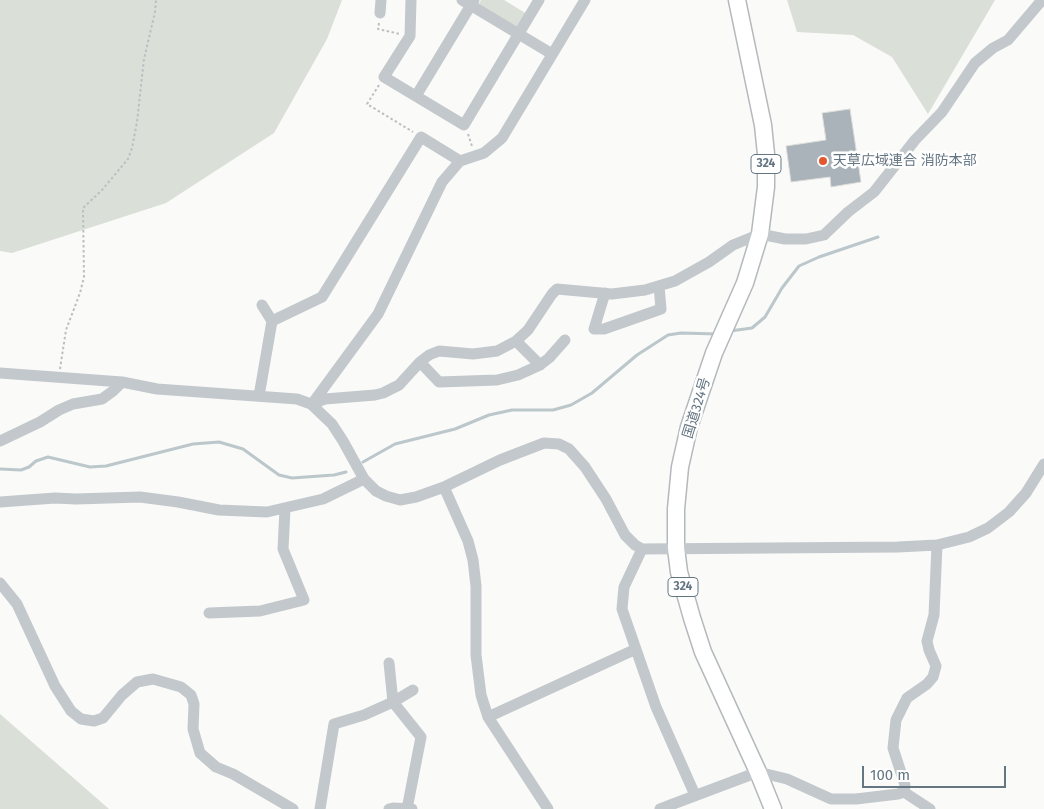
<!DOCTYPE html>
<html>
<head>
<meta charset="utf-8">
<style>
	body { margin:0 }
	#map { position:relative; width:1044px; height:809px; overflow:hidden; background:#fafaf8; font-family:"Fira Sans",sans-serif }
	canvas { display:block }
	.scale { position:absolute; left:862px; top:766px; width:144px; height:22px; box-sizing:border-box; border:2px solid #657683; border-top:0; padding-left:6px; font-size:15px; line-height:18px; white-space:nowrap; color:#657683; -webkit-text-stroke:4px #fff; paint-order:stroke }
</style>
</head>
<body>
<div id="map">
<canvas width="1044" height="809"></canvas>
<div class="scale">100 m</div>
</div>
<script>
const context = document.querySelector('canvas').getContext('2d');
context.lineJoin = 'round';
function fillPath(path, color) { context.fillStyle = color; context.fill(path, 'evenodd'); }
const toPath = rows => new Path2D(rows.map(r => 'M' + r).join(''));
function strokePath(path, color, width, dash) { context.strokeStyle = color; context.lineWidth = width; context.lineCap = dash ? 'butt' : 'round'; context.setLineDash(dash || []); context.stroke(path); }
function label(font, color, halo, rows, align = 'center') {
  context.font = font + ' "Fira Sans","Noto Sans JP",sans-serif'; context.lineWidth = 5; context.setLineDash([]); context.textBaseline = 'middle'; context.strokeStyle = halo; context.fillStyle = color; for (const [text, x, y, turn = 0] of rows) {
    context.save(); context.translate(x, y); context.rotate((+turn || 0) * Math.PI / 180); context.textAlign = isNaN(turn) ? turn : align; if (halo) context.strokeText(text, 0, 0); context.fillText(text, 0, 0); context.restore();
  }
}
const green = toPath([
	[0,0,342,0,327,39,274,133,166,203,12,253,0,251],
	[481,0,504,0,527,14,518,29,478,5],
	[787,0,995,0,928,114,892,57,853,35,797,32],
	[0,714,109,809,0,809]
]);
const stream = toPath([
	[730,331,752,328,765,317,782,288,799,266,819,257,878,237],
	[363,462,395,444,455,429,489,415,512,410,553,410,571,405,592,393,637,355,668,335,681,333,717,334],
	[0,469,21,470,29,467,36,461,48,457,90,467,106,466,193,444,219,442,243,449,279,475,292,478,334,475,346,472]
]);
const building = toPath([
	[850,109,861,182,831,187,830,177,791,182,786,146,826,140,822,113,850,109]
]);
const path = toPath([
	[379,23,378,29,400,34],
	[379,85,367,104,413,132],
	[468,134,472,146],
	[60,369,66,330,80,293,84,277,83,208,102,190,128,159,132,148,137,122,144,59,155,12,156,0]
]);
const minor = toPath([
	[411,0,410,36,384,77,464,125,539,0],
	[462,0,552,54],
	[380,13,381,0],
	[416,96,474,0],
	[605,293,594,329,604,329,661,309,659,286],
	[272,321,322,297,421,137,460,161],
	[516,341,540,365],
	[420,362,439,382,497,380,518,375,540,365,549,358,565,340],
	[0,373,122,382,157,389,297,399,311,404,332,424,343,441,364,479,376,491,386,496,400,500,416,497,444,487,500,460,544,443,559,444,569,449,585,467,606,499,625,535,635,545,642,549,898,547,937,545,969,537,988,528,1009,512,1026,493,1044,464],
	[259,396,272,321,262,305],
	[311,404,325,399,375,395,383,393,399,385,420,362,429,355,439,351,473,354,497,351,516,341,528,330,552,294,557,289,612,294,645,290,675,281,709,262,733,245,760,234,785,239,806,239,824,235,848,212,874,192,915,140,942,112,975,63,993,48,1008,40,1042,0],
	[312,404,378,314,442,182,460,161,484,153,502,138,585,0],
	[0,441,40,422,59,410,73,404,102,399,113,391,122,382],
	[444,487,468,541,473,560,476,586,476,655,481,695,488,717,548,809],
	[0,502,55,498,76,499,140,497,178,502,219,510,267,512,323,499,364,479],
	[642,549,624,587,622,609,656,707,695,795],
	[0,583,17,604,55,686,71,711,81,719,94,721,103,718,122,695,137,682,153,679,181,687,191,695,194,704,193,729,200,753,216,767,233,774,293,809],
	[209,613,260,611,304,600,283,549,285,509],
	[389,663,393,702,421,737,407,809],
	[488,717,636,649],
	[904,792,905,785,893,748,896,720,907,698,927,684,933,677,936,666,929,650,927,641,934,615,937,545],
	[904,792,930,809],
	[320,809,334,724,364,715,393,702,413,690],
	[389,809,393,808,412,809],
	[660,809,758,772,787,779,831,799,856,799,898,794,904,792]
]);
const highway = toPath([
	[737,0,763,125,766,154,766,187,760,234,745,283,714,353,689,427,680,467,676,509,676,548,679,572,692,618,703,652,758,772,773,809]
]);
const markers = [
	[823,161,5,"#e4572e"]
];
const shields = [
	[766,164,30],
	[683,587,30]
];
const shieldNames = [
	["324",766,164],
	["324",683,587]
];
const poiNames = [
	["天草広域連合 消防本部",833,161]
];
const streetNames = [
	["国道324号",697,408,-73]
];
fillPath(green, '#dadfd7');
strokePath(stream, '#bbc7cb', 3);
fillPath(building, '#aab3b9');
strokePath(building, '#dcdcda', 1);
strokePath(highway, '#b4b9bd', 19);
strokePath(path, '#bbbfc2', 2, [2.5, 2.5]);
strokePath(minor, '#c3c8cc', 11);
strokePath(highway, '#fff', 16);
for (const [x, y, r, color] of markers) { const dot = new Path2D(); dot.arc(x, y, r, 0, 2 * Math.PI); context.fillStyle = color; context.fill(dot); strokePath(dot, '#fff', 2); }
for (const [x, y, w] of shields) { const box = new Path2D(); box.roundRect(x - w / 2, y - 9.5, w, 19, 4); context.fillStyle = '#fff'; context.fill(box); strokePath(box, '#657683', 1); }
label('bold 12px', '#657683', null, shieldNames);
label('14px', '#657683', '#fff', poiNames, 'left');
label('14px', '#657683', '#fff', streetNames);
</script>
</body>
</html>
